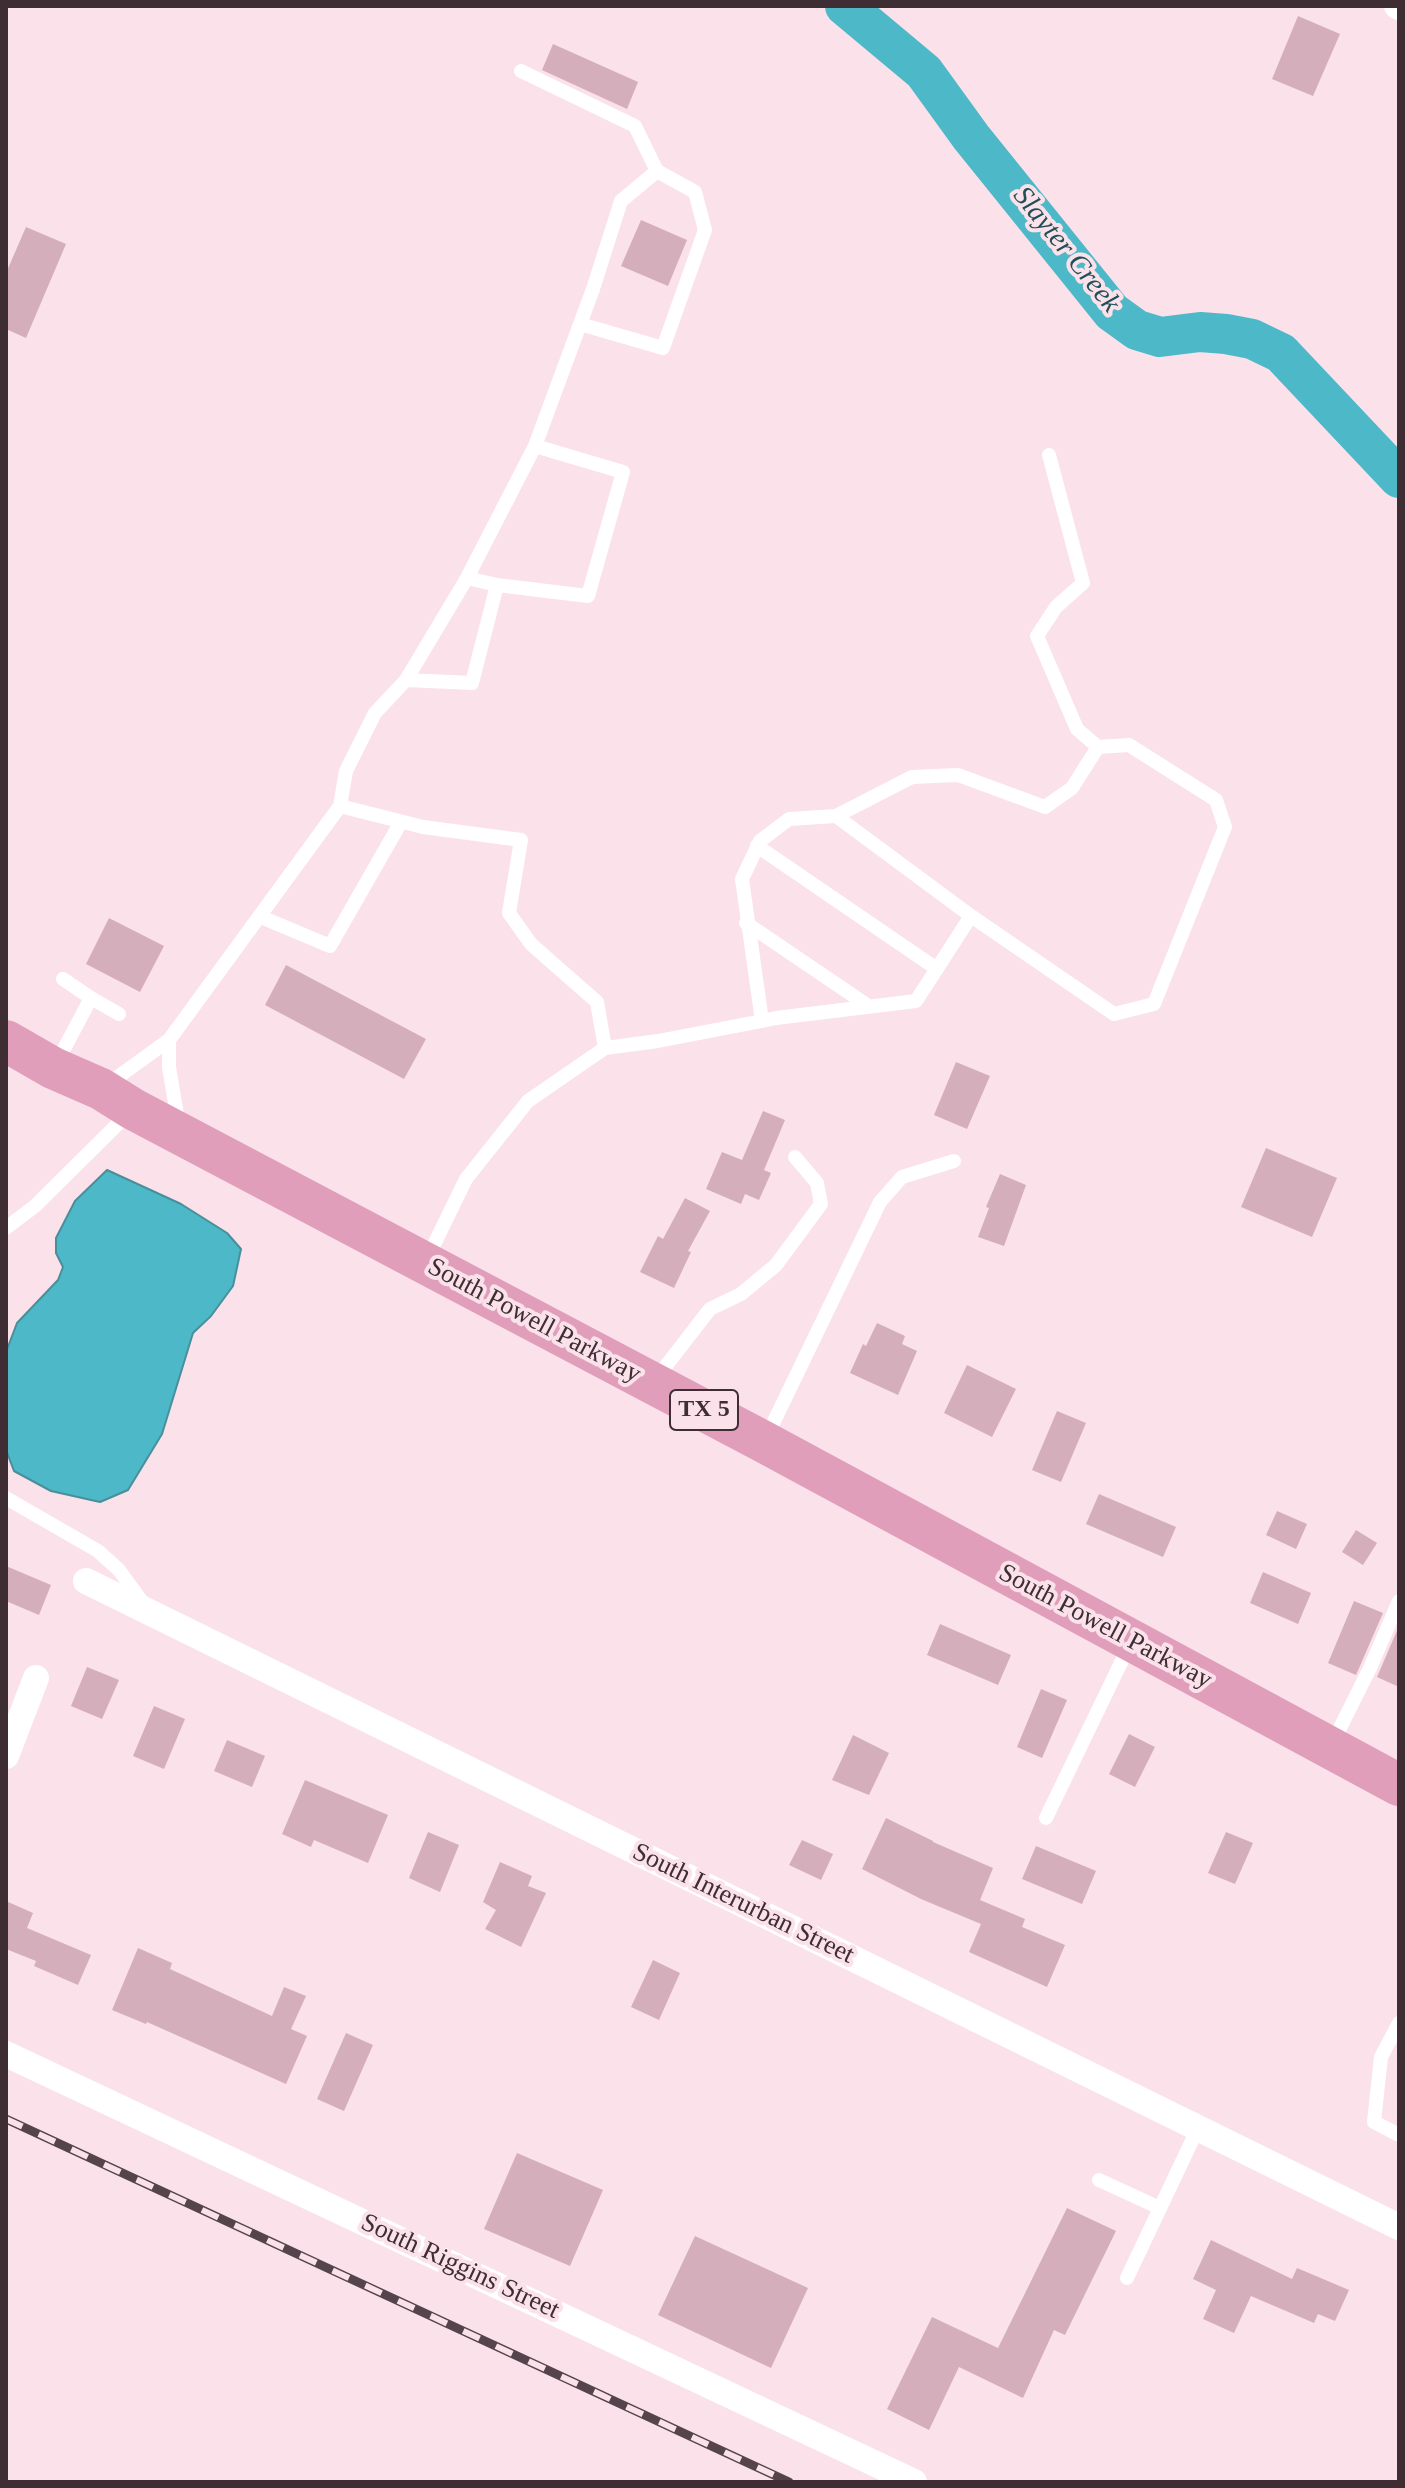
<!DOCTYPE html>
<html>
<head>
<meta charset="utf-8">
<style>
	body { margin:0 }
	#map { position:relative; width:1405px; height:2488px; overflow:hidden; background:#fae1ea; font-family:Georgia,serif }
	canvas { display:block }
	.frame { position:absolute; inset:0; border:8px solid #3e2e34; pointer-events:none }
</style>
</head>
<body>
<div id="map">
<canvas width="1405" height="2488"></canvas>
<div class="frame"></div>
</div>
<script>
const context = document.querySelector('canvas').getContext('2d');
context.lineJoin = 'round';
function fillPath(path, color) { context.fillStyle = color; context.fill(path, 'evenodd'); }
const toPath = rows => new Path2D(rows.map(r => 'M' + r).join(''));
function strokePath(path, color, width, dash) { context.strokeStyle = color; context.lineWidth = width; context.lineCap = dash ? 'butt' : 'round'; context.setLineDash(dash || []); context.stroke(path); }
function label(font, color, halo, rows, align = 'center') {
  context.font = font + ' Georgia,serif'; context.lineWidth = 8; context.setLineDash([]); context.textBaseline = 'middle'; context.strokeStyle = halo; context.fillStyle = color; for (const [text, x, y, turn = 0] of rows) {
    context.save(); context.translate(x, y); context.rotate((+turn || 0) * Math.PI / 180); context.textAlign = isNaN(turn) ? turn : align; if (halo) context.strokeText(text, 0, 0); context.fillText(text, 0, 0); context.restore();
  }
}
const water = toPath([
	[107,1170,181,1204,227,1233,241,1249,233,1286,211,1316,193,1333,162,1434,128,1490,100,1502,51,1491,14,1471,6,1450,6,1352,17,1323,58,1280,63,1267,56,1253,56,1238,75,1201,107,1170]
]);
const river = toPath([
	[845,6,924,72,971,137,1112,312,1137,330,1160,337,1200,332,1226,334,1252,339,1281,353,1399,478]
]);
const building = toPath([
	[1298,16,1340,34,1313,96,1272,79],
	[553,44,638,82,627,109,542,70],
	[641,220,687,240,668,286,621,266],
	[26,227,66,244,26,338,6,329,6,273],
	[109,918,164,946,140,992,86,964],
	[286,965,426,1039,404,1079,265,1005],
	[956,1062,990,1076,967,1129,934,1115],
	[763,1111,785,1120,764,1170,771,1173,759,1200,745,1194,741,1204,706,1189,722,1152,742,1160],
	[1266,1148,1337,1178,1312,1237,1241,1207],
	[1000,1174,1026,1185,1004,1246,978,1237,989,1208,986,1207],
	[685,1198,710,1211,688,1251,691,1252,674,1288,640,1272,658,1236,663,1239],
	[877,1323,905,1336,902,1344,917,1351,898,1395,850,1373,863,1344,866,1346],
	[967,1365,1016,1389,992,1437,944,1413],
	[1057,1411,1086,1423,1061,1482,1032,1470],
	[1099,1494,1176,1527,1163,1557,1086,1524],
	[1277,1511,1307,1524,1296,1549,1266,1535],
	[1356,1530,1377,1543,1363,1565,1342,1552],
	[6,1566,51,1585,39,1615,6,1601],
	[1263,1572,1311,1593,1298,1624,1250,1603],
	[1354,1601,1383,1613,1356,1675,1328,1663],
	[940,1624,1011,1655,998,1685,927,1655],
	[1399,1626,1399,1687,1377,1677],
	[87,1667,119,1680,102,1719,71,1706],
	[1041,1689,1067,1700,1042,1758,1017,1747],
	[154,1706,185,1719,164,1769,133,1756],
	[1129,1734,1155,1747,1135,1787,1109,1774],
	[853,1735,889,1753,869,1795,832,1780],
	[227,1740,265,1756,252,1787,214,1771],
	[305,1780,388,1815,368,1863,314,1840,311,1847,282,1834],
	[886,1818,933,1841,933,1842,993,1868,980,1900,1025,1919,1022,1927,1065,1945,1047,1987,969,1952,981,1924,921,1899,862,1869],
	[428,1832,459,1845,440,1892,409,1878],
	[1226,1832,1253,1843,1235,1884,1208,1873],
	[802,1840,833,1854,821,1880,789,1865],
	[1036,1846,1096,1871,1082,1904,1022,1879],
	[500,1862,532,1876,528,1886,546,1893,521,1947,485,1929,496,1910,483,1902],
	[6,1901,33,1913,27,1928,91,1955,78,1985,34,1966,36,1961,6,1949],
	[138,1948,172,1963,170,1969,272,2016,284,1987,306,1996,291,2029,307,2036,286,2084,147,2022,146,2024,112,2010],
	[653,1960,680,1973,659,2020,631,2007],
	[346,2033,373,2045,344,2111,317,2099],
	[517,2153,603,2190,570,2266,484,2229],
	[1067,2208,1116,2231,1065,2335,1054,2330,1023,2398,959,2367,929,2430,887,2409,932,2317,998,2348],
	[695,2236,808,2288,771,2368,658,2315],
	[1211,2240,1292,2279,1297,2268,1349,2290,1335,2321,1318,2314,1314,2323,1251,2296,1234,2333,1203,2319,1216,2290,1193,2279]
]);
const lane = toPath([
	[521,71,635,126,657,171],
	[1049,455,1083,583,1056,607,1037,636,1077,729,1098,747],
	[467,578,497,585,588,596,623,472,535,446],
	[406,680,472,683,497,585],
	[340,806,423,827,521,840,509,913,531,944,597,1002,605,1048],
	[836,816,971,916],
	[757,846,937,969],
	[261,917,330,946,401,822],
	[746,923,867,1005],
	[63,979,91,998],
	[169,1040,169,1067,179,1127],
	[56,1064,91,998,119,1014],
	[104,1087,169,1040,340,806,346,771,375,713,406,680,467,578,535,446,593,289,621,201,657,171,695,192,705,230,663,348,580,324],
	[6,1228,35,1206,130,1112],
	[427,1259,466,1179,528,1101,605,1048,658,1041,762,1021,776,1018,916,1001,971,916,1114,1014,1154,1004,1225,827,1216,800,1129,745,1098,747,1072,788,1045,807,958,775,912,777,836,816,789,819,760,841,742,879,762,1021],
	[655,1380,710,1309,741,1294,776,1265,821,1204,817,1183,795,1157],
	[766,1438,880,1202,902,1177,954,1161],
	[6,1498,98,1551,119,1570,143,1603],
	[1332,1744,1370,1668,1399,1601],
	[1046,1818,1131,1642],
	[1399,2023,1381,2057,1374,2122,1399,2135],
	[1099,2180,1160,2208],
	[1127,2278,1198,2128]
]);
const street = toPath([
	[1397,6,1399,7],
	[86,1581,1399,2227],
	[6,1756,36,1678],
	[6,2054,914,2482]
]);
const primary = toPath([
	[6,1041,53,1068,101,1089,133,1109,764,1442,1399,1785]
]);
const rail = toPath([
	[6,2119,789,2482]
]);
const shields = [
	[704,1410,68]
];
const shieldNames = [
	["TX 5",704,1410]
];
const streetNames = [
	["South Powell Parkway",534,1321,28],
	["South Powell Parkway",1105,1627,28],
	["South Interurban Street",743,1904,26],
	["South Riggins Street",460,2267,25]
];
const waterNames = [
	["Slayter Creek",1066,250,51]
];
fillPath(water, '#4db8c7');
strokePath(water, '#488f9b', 2);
strokePath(river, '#4db8c7', 40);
fillPath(building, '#d5aebc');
strokePath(lane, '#fff', 14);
strokePath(street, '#fff', 26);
strokePath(primary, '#e09ebb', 42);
strokePath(rail, '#55444b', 9);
strokePath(rail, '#fae1ea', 6, [18]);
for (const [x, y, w] of shields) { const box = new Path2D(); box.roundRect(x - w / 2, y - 20, w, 40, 6); context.fillStyle = '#fae1ea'; context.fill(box); strokePath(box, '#3e2e34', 2); }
label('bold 24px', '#3e2e34', null, shieldNames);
label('26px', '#3e2e34', '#fae1ea', streetNames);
label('italic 28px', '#204f55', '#fae1ea', waterNames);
</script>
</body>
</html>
